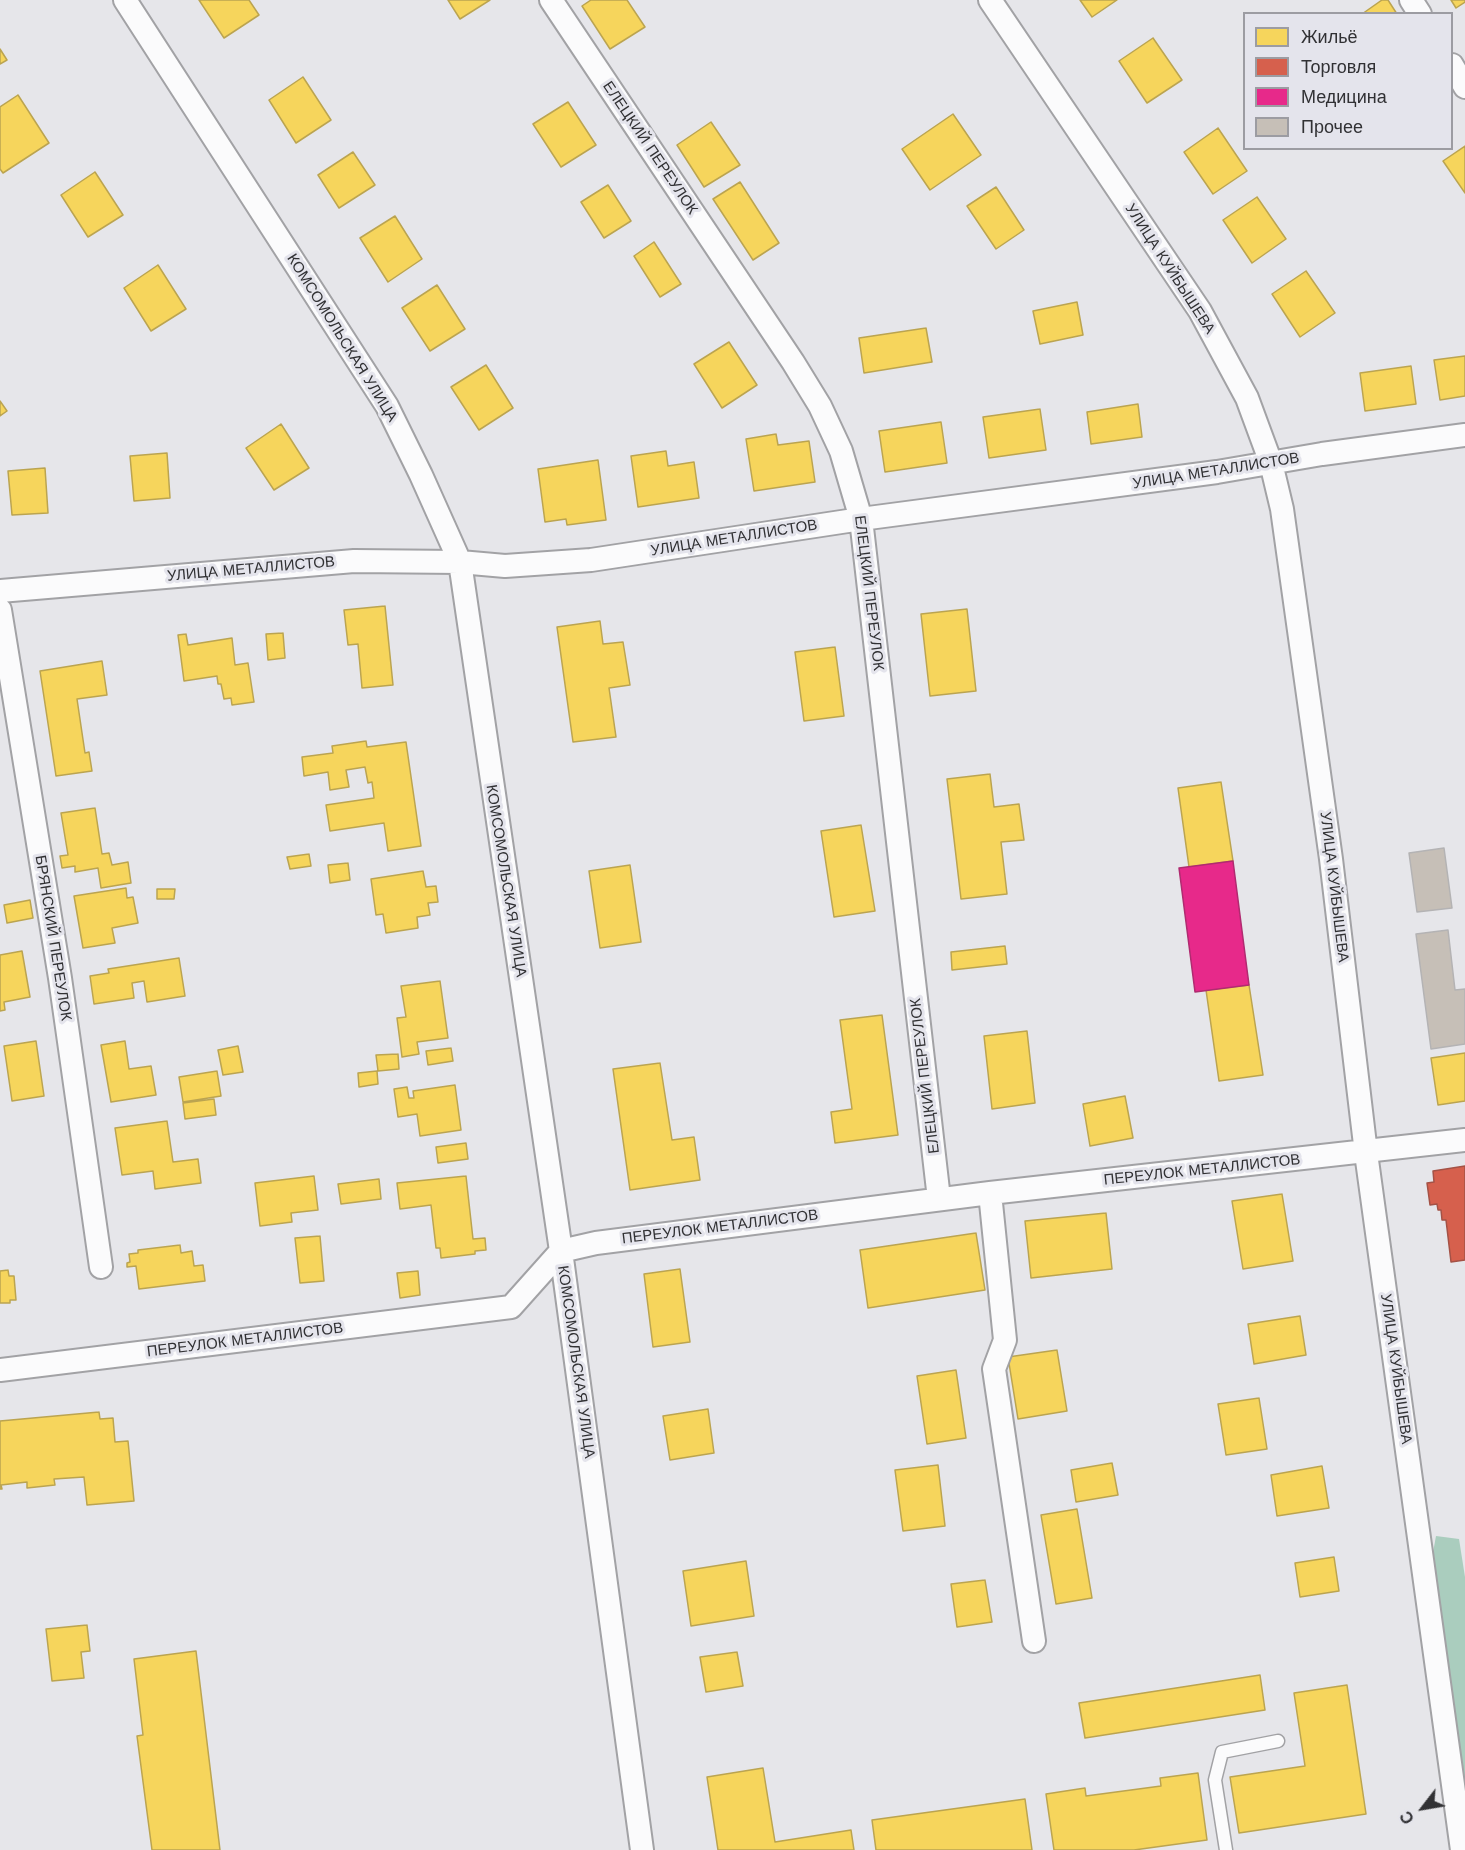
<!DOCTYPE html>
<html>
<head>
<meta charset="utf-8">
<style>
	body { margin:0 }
	#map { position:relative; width:1465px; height:1850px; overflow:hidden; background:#e6e6ea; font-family:"Work Sans",sans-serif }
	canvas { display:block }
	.legend { position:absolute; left:1243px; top:12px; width:210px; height:138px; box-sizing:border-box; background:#e4e4ec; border:2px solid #9c9ca2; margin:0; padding:8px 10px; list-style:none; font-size:18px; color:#313134 }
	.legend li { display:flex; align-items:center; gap:12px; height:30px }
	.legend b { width:30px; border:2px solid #9c9ca2 }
	.north { position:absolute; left:1393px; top:1778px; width:60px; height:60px; -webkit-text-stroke:4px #e4e4ec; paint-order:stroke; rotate:239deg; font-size:16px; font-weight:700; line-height:24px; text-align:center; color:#313134 }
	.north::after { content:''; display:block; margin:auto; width:21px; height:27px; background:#313134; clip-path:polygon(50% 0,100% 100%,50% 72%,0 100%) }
</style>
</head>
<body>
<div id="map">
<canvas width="1465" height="1850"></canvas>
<ul class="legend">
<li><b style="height:16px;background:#f6d55c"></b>Жильё</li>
<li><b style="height:16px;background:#d6604d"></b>Торговля</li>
<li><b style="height:16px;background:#e7298a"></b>Медицина</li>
<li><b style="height:16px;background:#c6bfb7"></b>Прочее</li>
</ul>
<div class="north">С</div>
</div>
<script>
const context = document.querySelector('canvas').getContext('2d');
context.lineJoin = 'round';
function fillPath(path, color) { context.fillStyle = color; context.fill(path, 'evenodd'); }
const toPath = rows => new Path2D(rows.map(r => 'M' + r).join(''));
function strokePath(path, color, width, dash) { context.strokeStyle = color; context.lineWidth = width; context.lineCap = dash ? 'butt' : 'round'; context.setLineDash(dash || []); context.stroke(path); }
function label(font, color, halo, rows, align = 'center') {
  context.font = font + ' "Work Sans",sans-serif'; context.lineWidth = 6; context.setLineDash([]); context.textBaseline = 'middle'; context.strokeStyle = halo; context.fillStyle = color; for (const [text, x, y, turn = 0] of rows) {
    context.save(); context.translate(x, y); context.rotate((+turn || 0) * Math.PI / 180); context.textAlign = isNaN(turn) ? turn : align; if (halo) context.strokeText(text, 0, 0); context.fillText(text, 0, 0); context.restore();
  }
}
const forest = toPath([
	[1436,1536,1459,1539,1465,1577,1465,1785,1432,1558]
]);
const homes = toPath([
	[199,0,249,0,259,15,224,38,199,0],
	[448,0,490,0,460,19,448,0],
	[591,0,627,0,645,27,610,49,582,6,591,0],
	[1080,0,1117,0,1092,17,1080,0],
	[1382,0,1388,0,1397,14,1362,14,1382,0],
	[1451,0,1465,0,1465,2,1456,8,1451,0],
	[1153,38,1182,80,1147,103,1119,61,1153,38],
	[0,49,7,60,0,64,0,49],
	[303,77,331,120,296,143,269,100,303,77],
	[18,95,49,143,3,173,0,169,0,107,18,95],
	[568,102,596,145,561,167,533,124,568,102],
	[953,114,981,155,930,190,902,149,953,114],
	[711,122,740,165,704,187,677,145,711,122],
	[1218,128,1247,171,1213,194,1184,152,1218,128],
	[1465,146,1465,193,1443,161,1465,146],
	[353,152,375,185,339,208,318,175,353,152],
	[95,172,123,215,88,237,61,195,95,172],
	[740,182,779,243,753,260,713,199,740,182],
	[608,185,631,221,604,238,581,202,608,185],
	[996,187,1024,230,996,249,967,206,996,187],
	[1257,197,1286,239,1252,263,1223,220,1257,197],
	[395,216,422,259,388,282,360,238,395,216],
	[654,242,681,284,660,297,634,256,654,242],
	[158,265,186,309,151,331,124,288,158,265],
	[1306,271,1335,313,1300,337,1272,294,1306,271],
	[437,285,465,329,430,351,402,308,437,285],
	[1077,302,1083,335,1040,344,1033,311,1077,302],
	[926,328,932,362,864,373,859,338,926,328],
	[729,342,757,385,722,408,694,364,729,342],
	[1465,356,1465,396,1440,400,1434,360,1465,356],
	[486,365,513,408,479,430,451,387,486,365],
	[1411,366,1416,404,1365,411,1360,373,1411,366],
	[0,401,7,411,0,416,0,401],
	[1138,404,1142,437,1091,444,1087,412,1138,404],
	[1040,409,1046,450,989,458,983,417,1040,409],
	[941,422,947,463,885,472,879,431,941,422],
	[281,424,309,468,274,490,246,448,281,424],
	[776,434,778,445,809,441,815,482,754,491,746,439,776,434],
	[666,451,668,466,694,462,699,498,638,507,631,456,666,451],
	[167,453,170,498,134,501,130,456,167,453],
	[598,460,606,520,567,525,566,519,545,522,538,469,598,460],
	[45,468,48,513,12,515,8,471,45,468],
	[385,606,393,685,362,688,358,644,348,645,344,610,385,606],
	[967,609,976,691,930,696,921,614,967,609],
	[600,621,603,644,623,642,630,685,609,688,616,737,573,742,557,627,600,621],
	[283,633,285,658,268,660,266,634,283,633],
	[186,634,188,645,232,638,235,665,248,663,254,702,232,705,231,698,224,699,221,684,218,684,217,676,184,681,178,635,186,634],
	[835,647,844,716,804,721,795,652,835,647],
	[102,661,107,695,77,699,85,753,89,752,92,771,56,776,40,671,102,661],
	[366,741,367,747,406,742,421,846,388,851,384,823,330,831,326,805,374,798,372,782,368,783,365,767,346,770,349,787,330,790,328,772,304,776,302,757,333,753,332,746,366,741],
	[990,774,994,807,1019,804,1024,840,1001,842,1007,894,961,899,947,779,990,774],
	[1221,782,1233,861,1189,867,1178,788,1221,782],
	[95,808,102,854,109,853,112,865,128,862,131,883,101,888,98,868,75,872,75,866,62,868,60,856,68,855,61,813,95,808],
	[861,825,875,911,834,917,821,831,861,825],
	[309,854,311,866,290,869,287,857,309,854],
	[348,863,350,880,330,883,328,865,348,863],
	[630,865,641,942,600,948,589,871,630,865],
	[423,871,426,887,436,886,438,902,428,903,430,915,417,917,418,928,386,933,383,914,376,915,371,879,423,871],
	[126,888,127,898,133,897,138,923,112,928,115,943,83,948,74,896,126,888],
	[157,889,175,889,174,899,157,899,157,889],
	[30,900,33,918,7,923,4,905,30,900],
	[1005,946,1007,964,952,970,951,952,1005,946],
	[22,951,30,997,4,1002,5,1010,0,1011,0,955,22,951],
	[179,958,185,996,147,1002,144,981,132,983,134,998,94,1004,90,976,109,973,108,969,179,958],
	[440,981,448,1038,417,1042,419,1054,402,1057,397,1018,406,1017,401,986,440,981],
	[1249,985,1263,1075,1219,1081,1206,990,1249,985],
	[882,1015,898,1135,835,1143,831,1112,852,1109,840,1020,882,1015],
	[1027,1031,1035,1103,992,1109,984,1036,1027,1031],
	[36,1041,44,1096,12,1101,4,1046,36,1041],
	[125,1041,129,1069,151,1066,156,1095,111,1102,101,1045,125,1041],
	[238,1046,243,1072,223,1075,218,1050,238,1046],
	[451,1048,453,1061,428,1065,426,1051,451,1048],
	[1465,1053,1465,1101,1438,1105,1431,1058,1465,1053],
	[398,1054,399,1069,378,1071,376,1055,398,1054],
	[660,1063,672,1140,694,1137,700,1180,630,1190,613,1069,660,1063],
	[217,1071,221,1096,183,1102,179,1077,217,1071],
	[377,1071,378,1084,359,1087,358,1073,377,1071],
	[455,1085,461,1130,420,1136,417,1114,398,1117,394,1089,407,1087,409,1098,414,1098,413,1091,455,1085],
	[1125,1096,1133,1138,1090,1146,1083,1104,1125,1096],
	[214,1099,216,1115,185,1119,183,1103,214,1099],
	[167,1121,173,1162,198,1159,201,1183,155,1189,153,1171,122,1175,115,1128,167,1121],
	[466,1143,468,1159,438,1163,436,1147,466,1143],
	[314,1176,318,1210,291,1213,292,1222,260,1226,255,1183,314,1176],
	[466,1176,473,1239,485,1238,486,1250,475,1251,475,1254,441,1258,440,1248,436,1248,431,1205,400,1209,397,1183,466,1176],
	[379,1179,381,1199,341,1204,338,1184,379,1179],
	[1282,1194,1293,1261,1243,1269,1232,1201,1282,1194],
	[1106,1213,1112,1269,1031,1278,1025,1221,1106,1213],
	[976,1233,985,1290,868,1308,860,1250,976,1233],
	[320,1236,324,1281,300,1283,295,1238,320,1236],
	[180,1245,181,1253,192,1251,194,1266,203,1265,205,1281,139,1289,136,1266,127,1267,127,1263,130,1262,129,1254,138,1253,138,1250,180,1245],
	[680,1269,690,1342,653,1347,644,1274,680,1269],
	[8,1270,9,1276,14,1276,16,1300,10,1300,10,1303,0,1303,0,1271,8,1270],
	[418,1271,420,1295,400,1298,397,1273,418,1271],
	[1300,1316,1306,1355,1254,1364,1248,1324,1300,1316],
	[1057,1350,1067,1411,1018,1419,1008,1357,1057,1350],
	[956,1370,966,1438,927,1444,917,1376,956,1370],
	[1259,1398,1267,1449,1226,1455,1218,1404,1259,1398],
	[708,1409,714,1453,670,1460,663,1416,708,1409],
	[99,1412,100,1419,113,1418,115,1442,128,1441,134,1501,87,1505,84,1477,54,1479,55,1485,27,1488,27,1482,1,1485,2,1489,0,1489,0,1421,99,1412],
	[1112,1463,1118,1495,1076,1502,1071,1470,1112,1463],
	[938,1465,945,1526,903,1531,895,1470,938,1465],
	[1322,1466,1329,1508,1277,1516,1271,1475,1322,1466],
	[1077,1509,1092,1598,1056,1604,1041,1515,1077,1509],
	[1334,1557,1339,1591,1300,1597,1295,1563,1334,1557],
	[746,1561,754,1616,691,1626,683,1571,746,1561],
	[985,1580,992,1622,957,1627,951,1584,985,1580],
	[87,1625,90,1651,81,1652,84,1678,52,1681,46,1629,87,1625],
	[196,1651,220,1850,152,1850,137,1736,143,1735,134,1659,196,1651],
	[737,1652,743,1686,706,1692,700,1657,737,1652],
	[1260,1675,1265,1710,1085,1738,1079,1703,1260,1675],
	[1347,1685,1366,1814,1239,1833,1230,1777,1305,1766,1294,1693,1347,1685],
	[763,1768,775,1842,851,1830,854,1850,718,1850,707,1777,763,1768],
	[1198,1773,1207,1840,1134,1850,1054,1850,1046,1794,1085,1788,1086,1796,1161,1786,1160,1778,1198,1773],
	[1025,1799,1032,1850,876,1850,872,1820,1025,1799]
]);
const shops = toPath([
	[1465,1166,1465,1260,1451,1262,1446,1220,1442,1220,1441,1210,1438,1210,1437,1204,1430,1205,1427,1183,1434,1182,1433,1171,1465,1166]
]);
const health = toPath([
	[1233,861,1249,985,1195,992,1179,868,1233,861]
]);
const building = toPath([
	[1444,848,1452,908,1417,912,1409,853,1444,848],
	[1448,930,1455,990,1465,989,1465,1044,1431,1049,1416,934,1448,930]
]);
const service = toPath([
	[1226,1850,1215,1780,1222,1752,1278,1741]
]);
const minor = toPath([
	[125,0,387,406,421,475,460,562,561,1251,642,1850],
	[551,0,793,362,820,406,841,451,861,519,939,1199],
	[990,0,1200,311,1247,398,1271,463,1282,509,1331,859,1366,1153,1462,1850],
	[1411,0,1420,14],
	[1452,65,1465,87],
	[0,591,354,561,460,562,505,566,591,560,861,519,1217,472,1322,454,1465,435],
	[0,610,60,978,101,1267],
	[990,1193,1005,1340,994,1369,1034,1641],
	[0,1370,511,1307,561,1251,596,1243,990,1193,1465,1140]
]);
const streetNames = [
	["ЕЛЕЦКИЙ ПЕРЕУЛОК",650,148,56],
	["УЛИЦА КУЙБЫШЕВА",1170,269,57],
	["КОМСОМОЛЬСКАЯ УЛИЦА",342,338,58],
	["УЛИЦА МЕТАЛЛИСТОВ",1216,471,-9],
	["УЛИЦА МЕТАЛЛИСТОВ",734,538,-9],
	["УЛИЦА МЕТАЛЛИСТОВ",251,569,-5],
	["ЕЛЕЦКИЙ ПЕРЕУЛОК",869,593,83],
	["КОМСОМОЛЬСКАЯ УЛИЦА",506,881,81],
	["УЛИЦА КУЙБЫШЕВА",1334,887,83],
	["БРЯНСКИЙ ПЕРЕУЛОК",53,938,81],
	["ЕЛЕЦКИЙ ПЕРЕУЛОК",925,1076,-97],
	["ПЕРЕУЛОК МЕТАЛЛИСТОВ",1202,1170,-6],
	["ПЕРЕУЛОК МЕТАЛЛИСТОВ",720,1227,-7],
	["ПЕРЕУЛОК МЕТАЛЛИСТОВ",245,1340,-7],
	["КОМСОМОЛЬСКАЯ УЛИЦА",576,1362,82],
	["УЛИЦА КУЙБЫШЕВА",1396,1369,82]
];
fillPath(forest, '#aacdbe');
fillPath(homes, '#f6d55c');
strokePath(homes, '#bba450', 1.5);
fillPath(shops, '#d6604d');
strokePath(shops, '#a45246', 1.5);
fillPath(health, '#e7298a');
strokePath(health, '#b02b70', 1.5);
fillPath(building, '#c6bfb7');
strokePath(building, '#b4b3b4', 1.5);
strokePath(service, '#a2a2a5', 15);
strokePath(minor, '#a2a2a5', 26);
strokePath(service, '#fbfbfc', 12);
strokePath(minor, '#fbfbfc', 22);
label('15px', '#313134', '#e4e4ec', streetNames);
</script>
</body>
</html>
